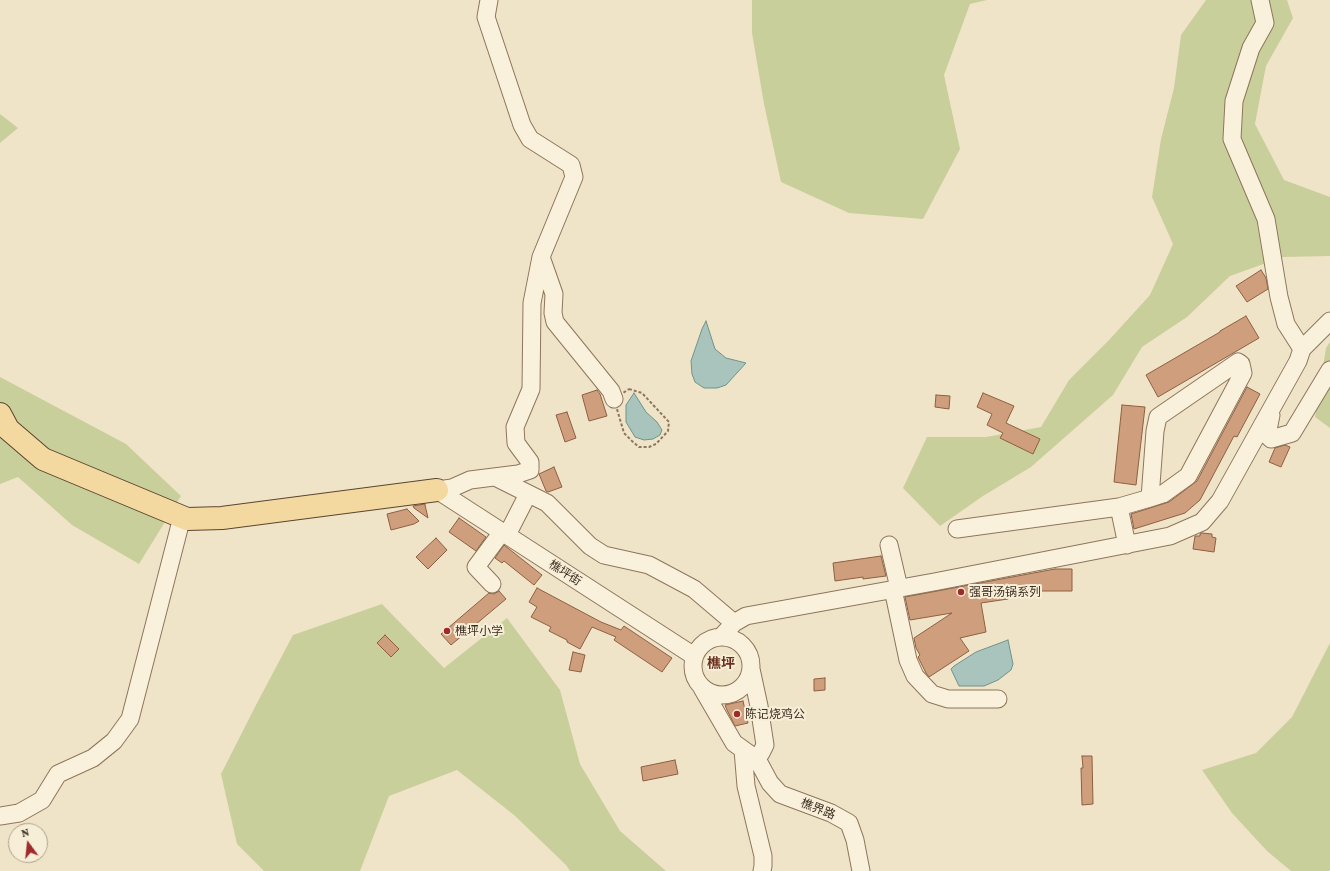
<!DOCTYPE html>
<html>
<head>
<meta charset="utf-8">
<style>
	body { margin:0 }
	#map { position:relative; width:1330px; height:871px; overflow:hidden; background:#f0e4c8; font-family:"Crimson Pro",serif }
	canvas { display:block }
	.north { position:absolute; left:8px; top:823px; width:40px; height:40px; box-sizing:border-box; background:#f7eed8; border:1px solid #ada18e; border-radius:50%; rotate:345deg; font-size:11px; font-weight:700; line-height:16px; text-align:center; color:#3d2e20 }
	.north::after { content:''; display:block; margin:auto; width:14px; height:18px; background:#9e2a2b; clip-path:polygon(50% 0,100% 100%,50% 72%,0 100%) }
</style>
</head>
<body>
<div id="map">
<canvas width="1330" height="871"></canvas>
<div class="north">N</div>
</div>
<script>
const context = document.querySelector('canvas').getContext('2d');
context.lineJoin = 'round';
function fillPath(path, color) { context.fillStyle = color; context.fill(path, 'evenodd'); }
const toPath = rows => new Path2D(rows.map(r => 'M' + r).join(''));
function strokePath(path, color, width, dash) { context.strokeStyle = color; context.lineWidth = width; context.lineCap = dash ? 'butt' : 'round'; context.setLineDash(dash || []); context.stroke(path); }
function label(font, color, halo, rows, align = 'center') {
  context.font = font + ' "Crimson Pro","Noto Sans SC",serif'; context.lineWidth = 4; context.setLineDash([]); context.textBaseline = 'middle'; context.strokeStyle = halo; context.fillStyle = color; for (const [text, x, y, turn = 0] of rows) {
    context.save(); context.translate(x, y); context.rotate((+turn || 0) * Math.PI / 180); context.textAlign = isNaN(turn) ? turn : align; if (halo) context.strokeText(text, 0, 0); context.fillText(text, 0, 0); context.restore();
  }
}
const green = toPath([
	[752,0,987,0,970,4,944,75,960,149,923,219,849,213,781,182,764,104,752,33],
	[1206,0,1287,0,1293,18,1266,66,1255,124,1284,180,1330,197,1330,256,1283,257,1230,276,1187,317,1142,347,1113,395,1031,467,983,496,940,526,903,488,927,437,986,437,1041,427,1069,380,1109,340,1150,295,1173,244,1152,197,1161,139,1174,88,1181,35],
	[0,114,18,128,0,143],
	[1330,342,1330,428,1315,417,1326,348],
	[0,377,126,444,181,496,139,564,72,525,18,477,0,484],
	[382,604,444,668,507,618,560,690,580,764,620,831,666,871,570,871,566,865,514,815,457,770,389,796,360,871,264,871,237,844,221,774,256,705,293,635],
	[1330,643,1330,870,1328,871,1291,871,1267,851,1232,813,1202,770,1256,753,1292,717]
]);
const water = toPath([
	[706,321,715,349,726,358,746,363,726,385,717,388,704,388,695,382,692,374,691,361,702,329,706,321],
	[634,393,646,412,657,422,662,430,660,435,653,439,644,440,635,437,626,422,626,405,634,393],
	[1008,640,1013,664,1011,670,998,680,984,686,959,686,951,669,954,666,976,652,1008,640]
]);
const building = toPath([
	[1261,270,1266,278,1268,289,1247,302,1236,286,1261,270],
	[1246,316,1259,338,1158,397,1146,375,1220,332,1220,331,1246,316],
	[1247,387,1260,394,1237,437,1234,436,1200,500,1185,513,1134,529,1131,514,1169,502,1197,481,1247,387],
	[597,390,600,394,607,416,589,421,582,395,597,390],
	[983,393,1014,406,1006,423,1040,439,1033,454,1000,438,1003,433,987,425,992,414,977,407,983,393],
	[936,395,950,396,949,409,935,407,936,395],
	[1122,405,1145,407,1136,485,1114,482,1122,405],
	[567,412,576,438,565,442,556,415,567,412],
	[1285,445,1290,447,1281,467,1269,462,1275,448,1285,445],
	[554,467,562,487,548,492,546,491,539,474,554,467],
	[425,504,425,505,428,518,414,508,413,506,425,504],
	[407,509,419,521,414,524,391,530,387,514,407,509],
	[459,518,486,537,476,551,449,532,459,518],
	[1202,533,1212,534,1212,537,1216,538,1214,552,1193,549,1195,536,1200,536,1200,534,1202,533],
	[436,538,447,550,428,569,416,557,436,538],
	[504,545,542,575,534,585,504,561,502,563,495,558,504,545],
	[881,556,886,576,863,579,863,577,835,581,833,563,881,556],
	[1055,569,1072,569,1072,591,1036,591,1007,596,1008,599,981,603,986,632,960,638,969,651,929,677,926,673,918,657,920,655,916,648,914,638,952,613,910,620,905,597,1055,569],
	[537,588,601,622,621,630,624,626,672,658,662,672,614,640,616,637,592,627,580,649,567,642,567,640,549,631,551,627,531,617,537,607,529,602,537,588],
	[499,591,506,599,451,645,441,634,489,593,494,594,499,591],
	[385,635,399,649,391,657,377,643,385,635],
	[573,652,585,655,581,672,569,670,573,652],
	[825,678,825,690,814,691,814,679,825,678],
	[743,701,748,723,735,726,727,710,725,705,743,701],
	[1082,756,1092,756,1093,804,1082,805,1081,768,1083,768,1082,756],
	[675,760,678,774,643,781,641,767,675,760]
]);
const path = toPath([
	[629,389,642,393,669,422,668,431,656,444,649,447,639,447,632,441,624,433,614,399,629,389]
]);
const minor = toPath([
	[1260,0,1265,23,1251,48,1234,101,1232,139,1266,219,1279,297,1286,324,1302,349],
	[541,257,554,294,553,313,555,322,611,391,614,399],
	[1271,415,1267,435,1271,439,1292,433,1330,370],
	[495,477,547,503,590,546,604,555,649,565,694,589,734,623],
	[437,490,452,488,470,480,518,474,530,470,530,462,516,443,515,427,531,389,532,303,541,257,574,177,571,165,530,139,522,125,486,17,489,0],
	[437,490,694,656],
	[1119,507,1127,545],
	[957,529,1119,507,1150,498,1163,494,1188,476,1243,373,1241,364,1238,362,1158,417,1155,431,1150,498],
	[507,535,528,494],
	[889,545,899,588],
	[492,584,476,567,502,532],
	[893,589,908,660,915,676,932,694,948,699,998,699],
	'693 666a29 29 0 1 1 58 0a29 29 0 1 1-58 0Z',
	[721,637,734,623,746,616,934,582,1170,536,1202,522,1220,501,1298,361,1302,349,1330,321],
	[751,669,759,706,765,745,761,753,756,757],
	[702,688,734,743,752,756],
	[743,750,746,786,763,856,763,866,762,871],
	[756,757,770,783,780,794,831,813,849,823,855,840,861,871],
	[0,816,19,813,42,800,58,774,93,758,114,741,130,719,182,517]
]);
const major = toPath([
	[0,414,8,429,43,459,187,519,222,518,437,490]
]);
const markers = [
	[961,592,4,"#9e2a2b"],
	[447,631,4,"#9e2a2b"],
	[737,714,4,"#9e2a2b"]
];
const streetNames = [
	["樵坪街",565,573,33],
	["樵界路",818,809,22]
];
const poiNames = [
	["强哥汤锅系列",969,592],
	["樵坪小学",455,631],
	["陈记烧鸡公",745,714]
];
const quarterNames = [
	["樵坪",721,664]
];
fillPath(green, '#c9cf9b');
fillPath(water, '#a9c4bc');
strokePath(water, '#6f938a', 1);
fillPath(building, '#cf9f7d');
strokePath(building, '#8d5f41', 1);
strokePath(minor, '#8d765c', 19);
strokePath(major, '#5b4430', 24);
strokePath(path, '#8d765c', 2, [3, 2]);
strokePath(minor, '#faf1dc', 17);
strokePath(major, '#f3d9a0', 22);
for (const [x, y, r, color] of markers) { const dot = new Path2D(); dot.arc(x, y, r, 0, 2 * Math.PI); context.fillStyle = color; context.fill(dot); strokePath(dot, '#f7eed8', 1.5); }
label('12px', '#3d2e20', '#f7eed8', streetNames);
label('12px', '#3d2e20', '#f7eed8', poiNames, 'left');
label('bold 14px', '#6b2e1e', '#f7eed8', quarterNames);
</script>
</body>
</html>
